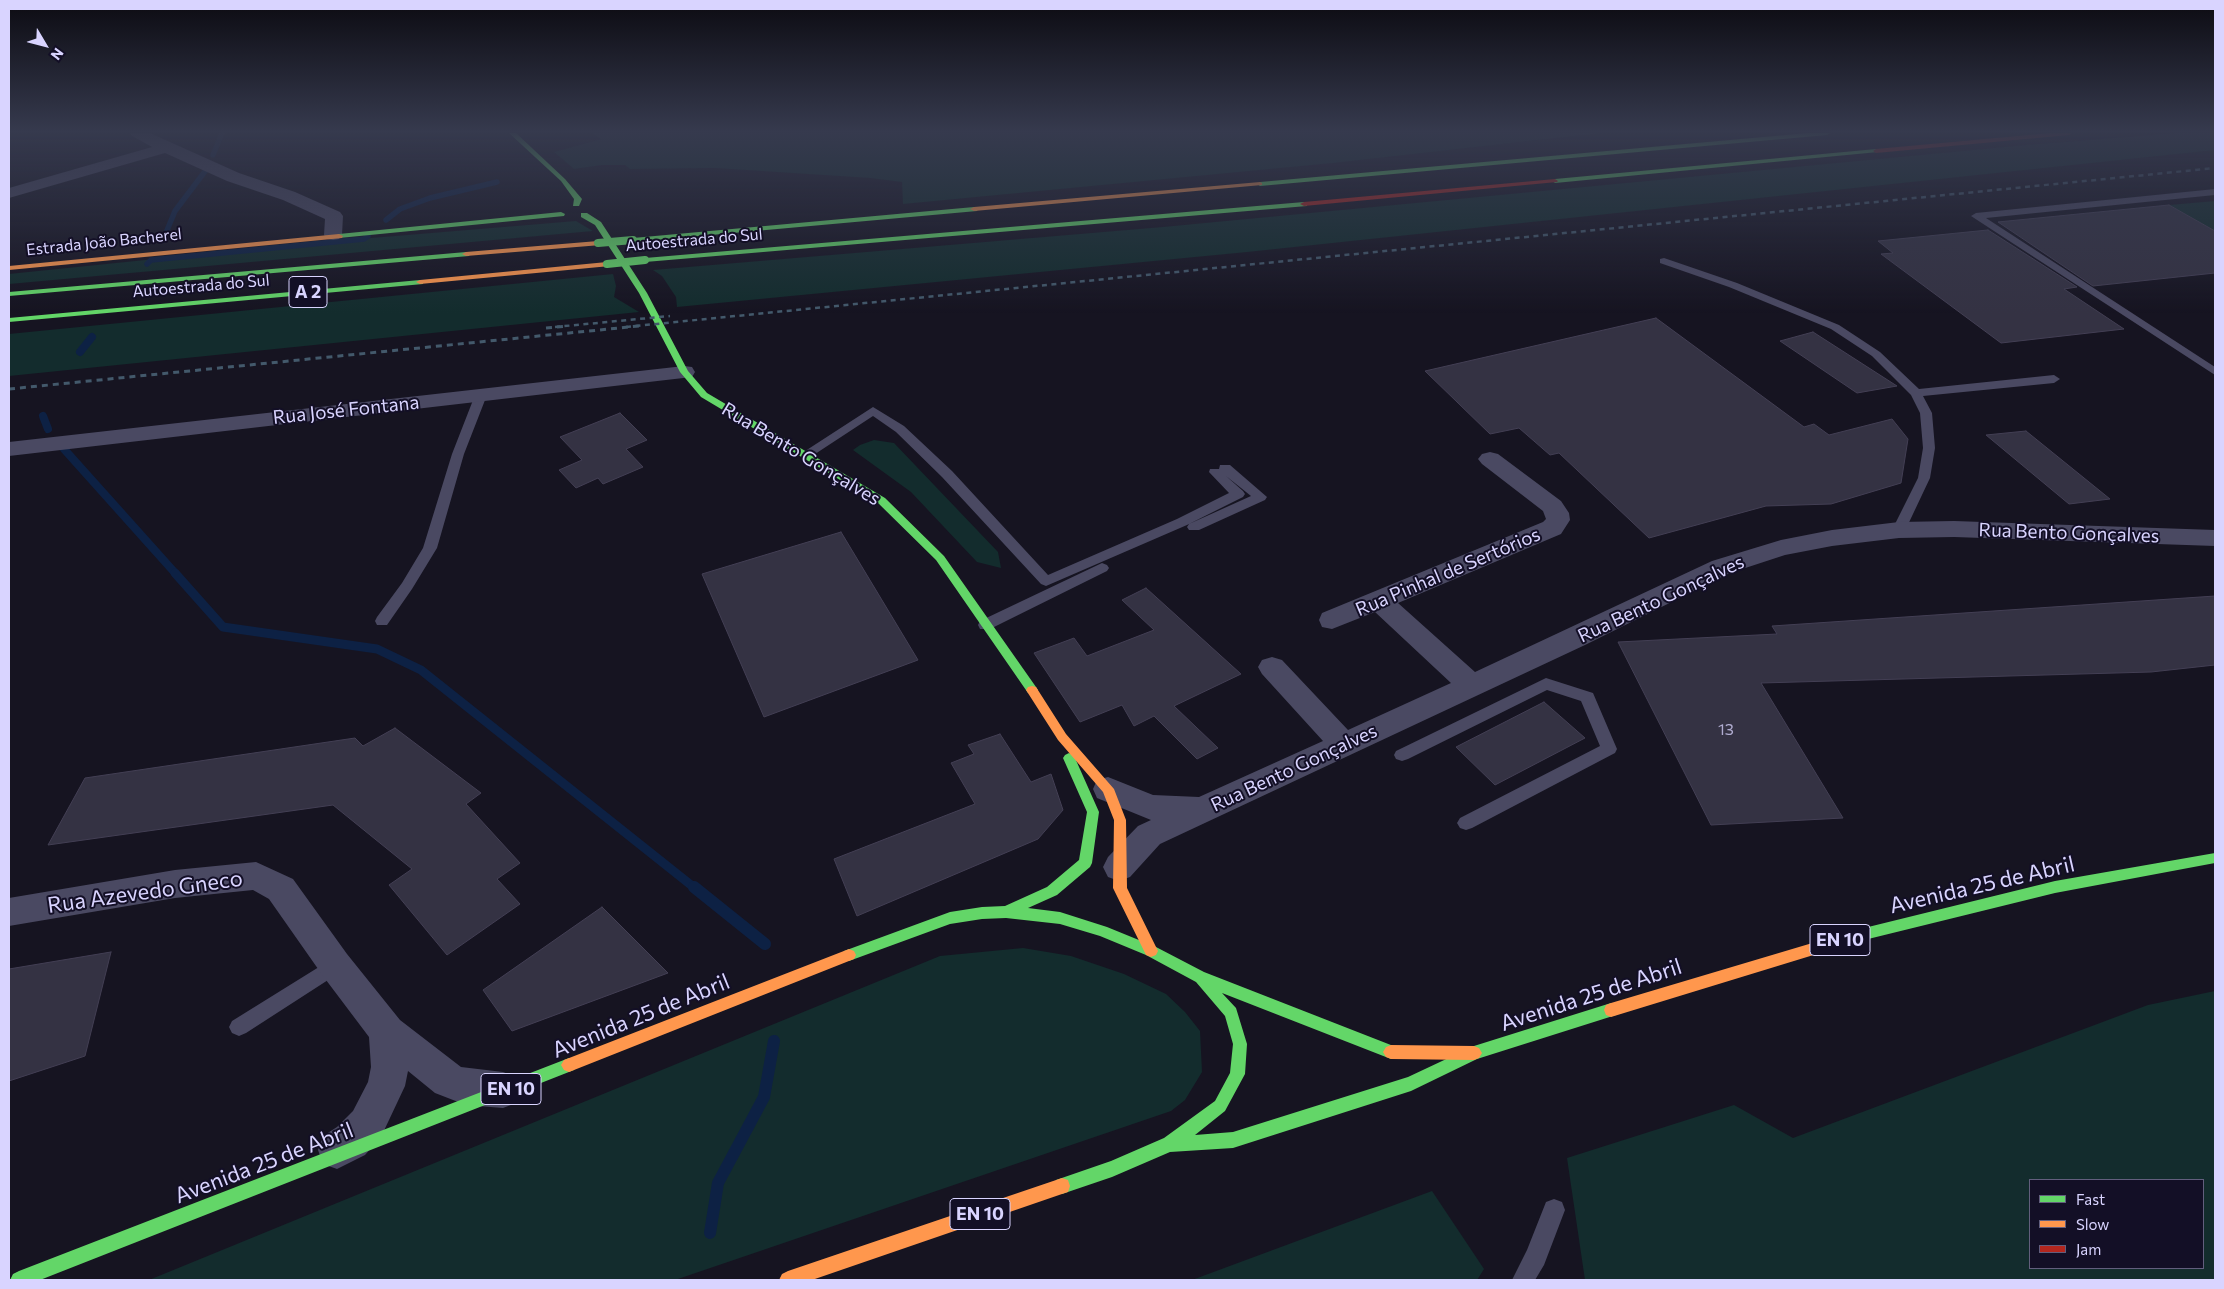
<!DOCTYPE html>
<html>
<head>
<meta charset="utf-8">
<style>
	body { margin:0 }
	#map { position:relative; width:2224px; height:1289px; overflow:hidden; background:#161421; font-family:Commissioner,sans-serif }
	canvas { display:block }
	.frame { position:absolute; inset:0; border:10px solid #d9d4ff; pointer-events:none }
	.legend { position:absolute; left:2029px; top:1179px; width:175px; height:90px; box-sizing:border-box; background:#130f26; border:1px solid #625e7d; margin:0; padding:6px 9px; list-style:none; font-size:15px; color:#d9d4ff }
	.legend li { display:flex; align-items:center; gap:10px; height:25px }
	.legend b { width:25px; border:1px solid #625e7d }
	.north { position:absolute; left:20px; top:20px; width:50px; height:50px; -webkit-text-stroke:4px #130f26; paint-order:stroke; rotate:127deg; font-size:14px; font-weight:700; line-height:20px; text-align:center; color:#d9d4ff }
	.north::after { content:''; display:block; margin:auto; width:18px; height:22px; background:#d9d4ff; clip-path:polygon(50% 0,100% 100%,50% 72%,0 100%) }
</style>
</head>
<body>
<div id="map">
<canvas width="2224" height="1289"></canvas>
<div class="frame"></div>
<ul class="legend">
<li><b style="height:6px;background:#63d668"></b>Fast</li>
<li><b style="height:6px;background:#ff974d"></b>Slow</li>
<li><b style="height:6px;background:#b3261e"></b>Jam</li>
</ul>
<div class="north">N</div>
</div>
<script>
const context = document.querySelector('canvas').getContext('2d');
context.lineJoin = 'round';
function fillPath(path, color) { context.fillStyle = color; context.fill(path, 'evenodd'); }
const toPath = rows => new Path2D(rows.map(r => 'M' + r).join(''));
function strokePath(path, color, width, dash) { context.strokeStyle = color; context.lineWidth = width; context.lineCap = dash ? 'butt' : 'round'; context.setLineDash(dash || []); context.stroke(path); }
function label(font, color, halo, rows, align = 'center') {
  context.font = font + ' Commissioner,sans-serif'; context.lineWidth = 4; context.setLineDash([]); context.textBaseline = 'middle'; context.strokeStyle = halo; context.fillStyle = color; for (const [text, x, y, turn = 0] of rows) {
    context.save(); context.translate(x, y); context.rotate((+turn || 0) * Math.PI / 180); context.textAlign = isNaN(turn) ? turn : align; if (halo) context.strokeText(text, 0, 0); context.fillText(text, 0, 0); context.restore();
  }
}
const green = toPath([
	[592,133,1600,133,1333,163,903,204,902,182,870,178,715,168,630,169,625,165,602,165,574,169,554,152,601,139],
	[2178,133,2215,133,2215,150,1247,252,677,307,676,297,662,276,653,270,1163,227,2026,145],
	[2215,201,2215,231,2169,205],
	[576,221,593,231,9,284,9,274,311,243],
	[613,274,616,286,614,297,639,312,9,376,9,334],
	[874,440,894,443,998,552,1001,568,977,562,911,492,853,450,860,445],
	[1023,948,1071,956,1124,974,1166,994,1185,1012,1200,1031,1202,1072,1185,1100,1171,1111,675,1280,149,1280,940,956],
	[2215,991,2215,1280,1585,1280,1567,1158,1734,1105,1793,1138,2148,1005],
	[2203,1180,2203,1268,2030,1268,2030,1180],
	[1432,1191,1484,1269,1477,1280,1192,1280]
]);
const streamFar3 = toPath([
	[213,155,222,133],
	[386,220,400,209,430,198,497,182],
	[163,240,175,211,206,170],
	[147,264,151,260,364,239,368,236]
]);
const streamFar2 = toPath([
	[80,352,92,337],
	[43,416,48,429],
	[64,449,176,574]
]);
const streamFar1 = toPath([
	[175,573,223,627,377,649,421,670,696,889]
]);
const stream = toPath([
	[694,887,765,944],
	[710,1233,718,1183,764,1097,774,1041]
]);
const building = toPath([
	[2169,205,2215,231,2215,273,2093,286,1998,222,2169,205],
	[1988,230,2077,287,2064,289,2124,329,2001,343,1881,254,1893,253,1878,241,1988,230],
	[1656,318,1804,427,1814,424,1829,435,1892,419,1908,439,1901,483,1831,504,1766,506,1649,538,1559,453,1550,455,1519,428,1490,434,1425,371,1656,318],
	[1813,332,1897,386,1857,393,1780,341,1813,332],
	[620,413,647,440,626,449,643,467,603,484,598,478,576,488,559,470,582,460,560,437,620,413],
	[2026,431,2110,499,2069,504,1986,435,2026,431],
	[841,532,918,660,764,717,702,574,841,532],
	[1146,588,1241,674,1174,706,1218,748,1197,759,1154,716,1134,726,1122,705,1080,722,1034,653,1074,638,1087,656,1154,630,1122,600,1146,588],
	[2215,596,2215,665,2151,672,1761,683,1843,818,1711,825,1618,642,1777,634,1772,626,2215,596],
	[1544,702,1585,738,1495,785,1456,747,1544,702],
	[395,728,481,793,466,804,520,863,497,879,520,904,447,955,389,885,412,869,333,805,48,845,85,778,355,738,363,746,395,728],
	[1000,734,1031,782,1051,774,1063,810,1038,839,857,916,834,859,975,804,951,763,974,754,968,745,1000,734],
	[602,907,668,973,512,1031,483,990,602,907],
	[111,952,85,1056,9,1081,9,969,111,952]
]);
const lane = toPath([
	[2215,189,2215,195,1986,218,2215,367,2215,375,1971,216,1976,213,2215,189],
	[1664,258,1737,283,1839,325,1880,352,1919,389,2054,375,2060,379,2054,383,1923,396,1932,413,1935,448,1930,478,1904,533,1894,533,1892,530,1918,478,1923,448,1920,413,1911,395,1872,356,1831,329,1729,287,1660,263,1660,259,1664,258],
	[481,391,487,395,464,454,437,548,412,589,387,625,377,625,375,621,377,617,402,583,423,548,452,454,475,395,481,391],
	[873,407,904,426,952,471,1048,575,1177,519,1229,493,1209,472,1210,469,1219,469,1220,465,1230,465,1267,497,1265,500,1199,530,1189,530,1187,527,1189,524,1251,496,1226,476,1243,491,1245,494,1243,497,1187,525,1046,586,1041,584,942,477,896,432,873,416,809,458,805,459,799,455,873,407],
	[1102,563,1107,565,1109,568,1107,571,990,629,980,629,978,625,980,621,1102,563],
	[1546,678,1593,693,1617,749,1615,753,1472,828,1466,830,1460,828,1457,823,1460,818,1600,746,1581,701,1547,690,1408,759,1402,761,1396,759,1394,755,1396,751,1546,678],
	[335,957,342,959,344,965,342,971,246,1033,239,1036,232,1033,229,1027,232,1021,335,957],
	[1554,1199,1562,1202,1565,1210,1544,1265,1535,1280,1512,1280,1527,1250,1546,1202,1554,1199]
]);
const street = toPath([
	[130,133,150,133,239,173,295,192,340,212,343,216,342,235,339,239,333,240,327,239,324,235,325,219,283,200,227,181,165,153,9,198,9,188,152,147,132,136,130,133],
	[684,366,692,367,695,372,692,377,9,456,9,442,684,366],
	[1490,452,1498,454,1561,501,1569,513,1570,520,1561,534,1398,603,1475,672,1712,561,1781,540,1832,530,1899,522,1954,521,2215,530,2215,546,1954,537,1899,538,1832,546,1785,555,1730,573,1585,645,1160,844,1130,877,1119,881,1108,877,1103,867,1108,857,1138,826,1151,820,1097,798,1093,789,1097,780,1108,777,1153,795,1199,797,1323,741,1262,674,1258,667,1262,660,1272,657,1282,660,1348,730,1451,683,1375,612,1332,629,1322,627,1319,620,1322,613,1543,522,1546,519,1543,511,1482,464,1478,459,1482,454,1490,452],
	[256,862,293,879,347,954,400,1020,461,1067,503,1072,516,1077,522,1090,516,1103,503,1108,466,1105,435,1093,408,1071,405,1086,381,1137,365,1155,337,1169,323,1164,318,1150,323,1136,337,1127,353,1111,368,1082,371,1067,369,1037,323,976,269,899,253,890,175,898,9,926,9,898,175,870,256,862]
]);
const fast = toPath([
	[509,133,516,133,565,179,582,199,579,206,573,206,574,199,561,181,509,133],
	[1808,133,1830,133,1827,135,1260,186,1257,184,1260,182,1808,133],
	[1876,149,1879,151,1878,152,1555,183,1552,181,1555,179,1876,149],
	[1304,202,1307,202,1307,206,645,262,641,260,645,258,1304,202],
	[974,207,978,209,977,211,633,242,629,240,633,238,974,207],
	[561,212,565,214,564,216,339,238,335,236,339,234,561,212],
	[581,213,587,213,601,222,647,293,688,371,707,393,885,498,944,556,1036,687,1038,690,1036,693,1028,693,936,560,877,502,701,397,680,372,639,293,595,225,581,217,581,213],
	[466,252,470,254,469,256,9,296,9,292,466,252],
	[420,280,423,280,423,284,9,322,9,318,420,280],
	[1069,753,1073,755,1075,758,1099,812,1092,863,1090,867,1057,895,1028,908,1060,912,1107,927,1156,947,1204,972,1396,1047,1399,1052,1396,1057,1391,1059,1222,993,1236,1008,1247,1044,1245,1074,1225,1111,1195,1135,1233,1132,1408,1077,1474,1046,1611,1003,1616,1005,1618,1010,1616,1015,1477,1059,1411,1091,1233,1148,1170,1152,1112,1177,1062,1194,1056,1192,1054,1186,1056,1180,1111,1161,1164,1138,1215,1101,1230,1073,1233,1044,1225,1016,1196,982,1146,955,1100,936,1060,924,1006,918,982,919,950,924,849,961,844,959,842,955,844,951,950,912,982,907,1005,906,1047,887,1079,860,1087,812,1063,758,1065,755,1069,753],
	[2215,853,2215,863,2055,893,1856,942,1851,940,1849,936,1851,932,1856,930,2055,881,2215,853],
	[569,1058,574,1060,577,1065,574,1070,40,1280,10,1280,13,1274,19,1271,569,1058]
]);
const slow = toPath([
	[1260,182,1262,183,1262,185,974,211,970,209,974,207,1260,182],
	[339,234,343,236,342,238,9,270,9,266,339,234],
	[598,241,602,243,601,245,466,256,462,254,466,252,598,241],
	[607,262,611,264,610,266,420,284,416,282,420,280,607,262],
	[1032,686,1036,687,1066,734,1114,789,1126,820,1127,888,1158,951,1156,955,1151,957,1146,955,1113,888,1114,820,1103,792,1058,740,1026,690,1028,687,1032,686],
	[1856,930,1861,932,1863,936,1861,940,1856,942,1611,1017,1606,1015,1604,1010,1606,1005,1611,1003,1856,930],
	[849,949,854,951,856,955,854,959,569,1072,564,1070,561,1065,564,1060,849,949],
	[1391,1045,1474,1046,1479,1048,1482,1053,1479,1058,1474,1060,1391,1059,1386,1057,1383,1052,1386,1047,1391,1045],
	[1062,1178,1068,1180,1070,1186,1068,1192,1062,1194,812,1280,779,1280,782,1274,788,1271,1062,1178]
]);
const jam = toPath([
	[2050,133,2072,133,2069,135,1876,153,1873,151,1876,149,2050,133],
	[1555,179,1558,181,1557,182,1304,206,1300,204,1304,202,1555,179]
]);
const railFar1 = toPath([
	[555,327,670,316],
	[626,327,2215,168]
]);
const rail = toPath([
	[546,328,568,326],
	[9,389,639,326]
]);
const fastBridge = toPath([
	[598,243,633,240],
	[607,264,645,260]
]);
const farStreetnames = [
	["Autoestrada do Sul",694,240,-5],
	["Estrada João Bacherel",104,242,-6],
	["Autoestrada do Sul",201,286,-5]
];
const numberNames = [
	["13",1726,730]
];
const shields = [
	[308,292,38],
	[1840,940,60],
	[511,1089,60],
	[980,1214,60]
];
const shieldNames = [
	["A 2",308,292],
	["EN 10",1840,940],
	["EN 10",511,1089],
	["EN 10",980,1214]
];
const streetNames = [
	["Rua José Fontana",346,410,-6],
	["Rua Bento Gonçalves",801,454,31],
	["Rua Bento Gonçalves",2069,533,2],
	["Rua Pinhal de Sertórios",1448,572,-23],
	["Rua Bento Gonçalves",1661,599,-25],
	["Rua Bento Gonçalves",1294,768,-25]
];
const nearStreetnames = [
	["Avenida 25 de Abril",1982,885,-13],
	["Rua Azevedo Gneco",145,892,-8],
	["Avenida 25 de Abril",1591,995,-18],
	["Avenida 25 de Abril",641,1016,-22],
	["Avenida 25 de Abril",264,1163,-21]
];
fillPath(green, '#132c2d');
strokePath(streamFar3, '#0d2144', 5.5);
strokePath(streamFar2, '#0d2144', 8);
strokePath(streamFar1, '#0d2144', 9);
strokePath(stream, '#0d2144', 12);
fillPath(building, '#343243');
strokePath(building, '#433f54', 1);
fillPath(lane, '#4a4962');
fillPath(street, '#4a4962');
fillPath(fast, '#63d668');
fillPath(slow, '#ff974d');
fillPath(jam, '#b3261e');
strokePath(railFar1, '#43596b', 2.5, [5, 4.5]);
strokePath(rail, '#43596b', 3, [6, 5]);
strokePath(fastBridge, '#63d668', 8);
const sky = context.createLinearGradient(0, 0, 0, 313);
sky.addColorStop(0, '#0c0b12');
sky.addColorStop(0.42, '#363a4e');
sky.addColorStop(1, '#363a4e00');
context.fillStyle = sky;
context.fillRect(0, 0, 2224, 313);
label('16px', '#d9d4ff', '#130f26', farStreetnames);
label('16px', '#b0acd0', null, numberNames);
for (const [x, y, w] of shields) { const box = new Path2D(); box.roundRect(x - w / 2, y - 15.5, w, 31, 4); context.fillStyle = '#130f26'; context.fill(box); strokePath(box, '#d9d4ff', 1); }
label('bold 18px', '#d9d4ff', null, shieldNames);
label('19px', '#d9d4ff', '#130f26', streetNames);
label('22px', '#d9d4ff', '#130f26', nearStreetnames);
</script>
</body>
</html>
